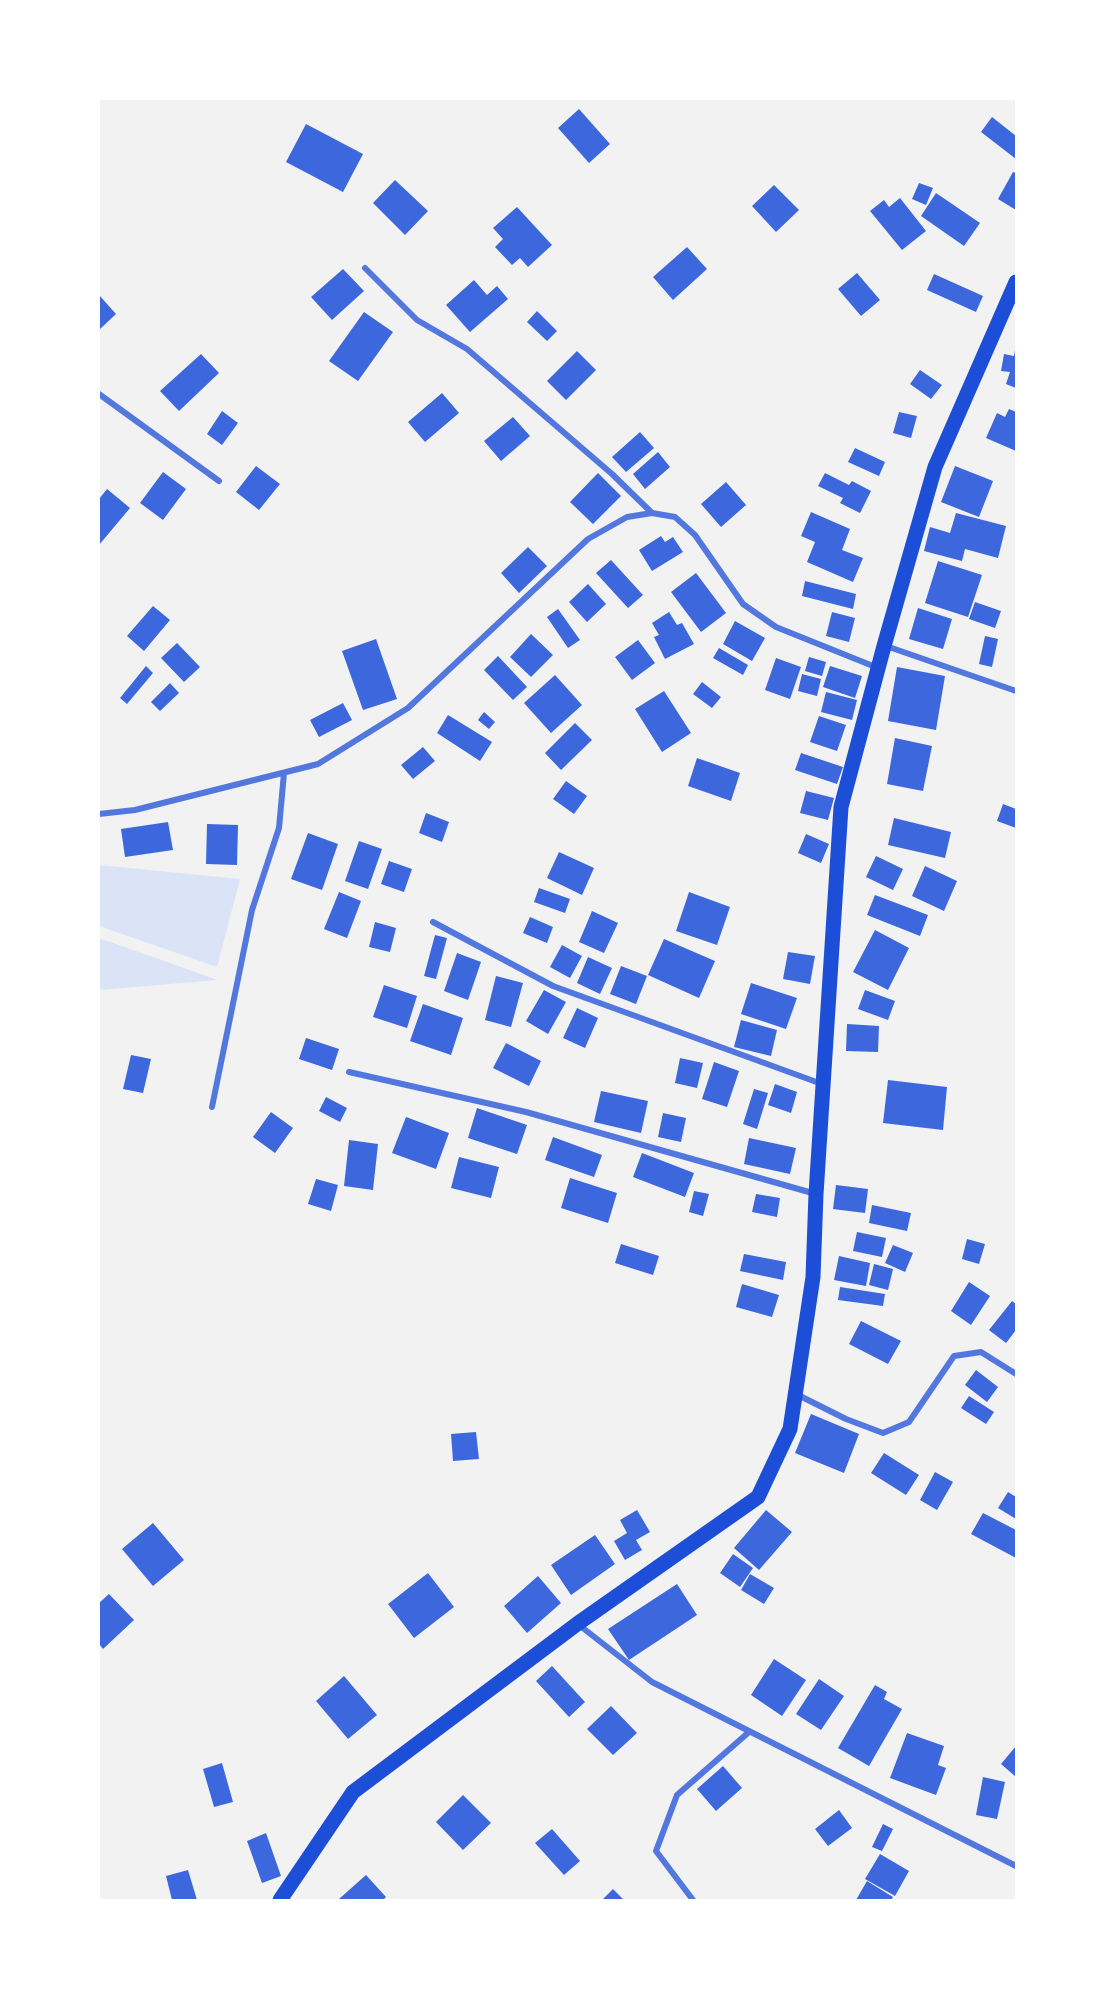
<!DOCTYPE html>
<html>
<head>
<meta charset="utf-8">
<style>
	body { margin:0 }
	#map { position:relative; width:1115px; height:1999px; overflow:hidden; background:#f2f2f2; font-family:"PT Serif",serif }
	canvas { display:block }
	.frame { position:absolute; inset:0; border:100px solid #fff; pointer-events:none }
</style>
</head>
<body>
<div id="map">
<canvas width="1115" height="1999"></canvas>
<div class="frame"></div>
</div>
<script>
const context = document.querySelector('canvas').getContext('2d');
context.lineJoin = 'round';
function fillPath(path, color) { context.fillStyle = color; context.fill(path, 'evenodd'); }
const toPath = rows => new Path2D(rows.map(r => 'M' + r).join(''));
function strokePath(path, color, width, dash) { context.strokeStyle = color; context.lineWidth = width; context.lineCap = dash ? 'butt' : 'round'; context.setLineDash(dash || []); context.stroke(path); }
const green = toPath([
	[99,865,240,879,217,967,99,926],
	[99,938,218,980,99,990]
]);
const building = toPath([
	[579,109,610,144,589,163,558,128],
	[992,117,1016,136,1016,159,981,132],
	[306,124,363,154,343,192,286,162],
	[1013,172,1016,173,1016,210,998,199],
	[395,180,428,211,405,235,373,203],
	[919,183,933,188,926,205,912,199],
	[774,185,799,210,776,232,752,206],
	[936,193,980,223,964,246,921,216],
	[900,198,926,231,902,250,870,211,884,200,889,207],
	[517,207,552,245,528,267,520,258,512,265,495,247,503,239,493,228],
	[687,247,707,269,673,300,653,277],
	[343,269,364,291,332,320,311,297],
	[857,273,880,300,861,316,838,289],
	[934,274,983,296,976,312,927,290],
	[474,280,487,295,497,286,508,299,470,332,446,305],
	[99,295,116,314,99,330],
	[537,311,557,331,547,341,527,322],
	[364,312,393,332,358,381,329,361],
	[1015,350,1016,350,1016,388,1006,384,1010,372,1001,371,1004,354,1014,356],
	[577,351,596,370,566,400,547,381],
	[201,354,219,373,179,411,160,391],
	[920,370,942,385,931,399,910,384],
	[442,393,459,413,425,442,408,422],
	[1009,409,1016,412,1016,451,986,438,997,413,1005,417],
	[222,411,238,423,222,445,207,434],
	[899,412,917,416,911,438,893,433],
	[513,417,530,436,501,461,484,441],
	[640,432,654,448,626,472,612,457],
	[855,448,885,462,879,476,848,462],
	[658,452,670,467,645,489,633,474],
	[256,466,280,484,259,510,236,492],
	[955,466,993,481,979,517,941,502],
	[163,472,186,489,163,520,140,503],
	[598,473,621,496,593,524,570,502],
	[825,473,849,485,852,481,871,491,860,513,840,503,843,498,818,486],
	[726,482,746,505,721,527,701,504],
	[107,489,130,508,99,545,99,499],
	[811,512,850,529,842,550,863,558,853,582,807,562,815,542,801,536],
	[956,513,1006,526,998,558,965,549,962,561,924,551,930,527,950,533],
	[661,536,665,542,673,537,683,552,652,571,639,550],
	[528,547,547,566,519,593,501,573],
	[611,560,643,595,628,608,596,573],
	[938,561,982,575,968,617,925,603],
	[696,573,726,613,701,632,671,592],
	[805,581,856,594,853,609,802,596],
	[588,584,606,604,587,622,569,602],
	[975,602,1001,611,995,628,969,619],
	[153,606,170,620,144,651,127,636],
	[918,608,952,619,943,649,909,639],
	[558,609,580,640,568,648,547,617],
	[669,612,677,625,682,623,694,644,665,659,654,637,659,635,652,623],
	[832,612,855,618,849,642,826,636],
	[735,621,765,638,752,661,723,644],
	[531,634,553,655,531,677,510,657],
	[985,636,998,639,992,667,979,664],
	[376,639,397,699,363,710,342,651],
	[638,640,655,663,632,680,615,657],
	[177,643,200,667,184,682,161,658],
	[719,648,748,665,743,675,713,658],
	[498,656,527,687,513,700,484,670],
	[809,657,826,662,822,676,805,671],
	[776,658,801,667,790,699,765,690],
	[146,666,153,673,127,704,120,698],
	[830,666,862,676,855,698,823,687],
	[897,667,945,676,936,730,888,721],
	[802,674,821,679,817,696,798,691],
	[555,675,582,705,551,733,524,703],
	[702,682,721,697,712,708,693,694],
	[170,683,179,693,160,711,151,702],
	[664,691,691,733,662,752,635,709],
	[826,692,857,700,852,720,821,712],
	[343,703,352,720,319,737,310,720],
	[484,712,495,722,489,729,478,720],
	[448,715,492,742,480,761,437,733],
	[819,716,846,725,837,751,810,742],
	[575,723,592,740,561,770,545,753],
	[895,738,932,746,923,791,887,784],
	[423,747,435,761,413,779,401,765],
	[801,753,843,767,837,784,795,770],
	[697,758,740,773,731,801,688,786],
	[566,781,587,796,574,814,553,799],
	[806,791,834,798,828,820,800,813],
	[1003,804,1016,809,1016,828,997,821],
	[426,813,449,822,442,842,419,833],
	[894,818,951,832,945,858,888,845],
	[168,822,173,850,125,857,121,829],
	[207,824,238,825,237,865,206,864],
	[308,833,338,844,322,890,291,879],
	[806,834,829,844,821,863,798,853],
	[359,841,382,849,368,889,345,881],
	[559,852,594,868,582,895,547,878],
	[876,856,903,869,893,890,866,877],
	[389,861,412,869,404,892,381,884],
	[925,866,957,881,944,911,912,896],
	[539,888,570,899,565,913,534,902],
	[339,892,361,901,347,938,324,929],
	[689,892,730,907,717,945,676,931],
	[875,895,928,915,920,936,867,915],
	[592,911,618,923,604,953,579,942],
	[530,917,553,927,547,943,523,933],
	[375,922,396,928,390,952,369,947],
	[875,930,909,948,888,990,853,972],
	[435,935,447,938,436,979,424,976],
	[664,939,715,961,699,998,648,975],
	[562,945,582,956,570,978,550,967],
	[788,952,815,956,810,984,783,979],
	[457,953,481,962,468,1000,444,991],
	[588,957,612,968,600,994,577,983],
	[621,966,647,976,636,1004,610,994],
	[496,976,523,983,511,1027,485,1020],
	[751,983,797,998,786,1029,741,1014],
	[384,985,417,996,407,1028,373,1017],
	[544,990,566,1002,548,1034,526,1021],
	[865,990,895,1001,888,1020,858,1009],
	[423,1004,463,1018,451,1055,410,1041],
	[577,1008,598,1018,585,1048,563,1038],
	[741,1020,777,1030,771,1056,734,1047],
	[847,1024,879,1026,878,1052,846,1051],
	[306,1038,339,1049,332,1070,299,1059],
	[506,1043,541,1061,529,1086,493,1068],
	[131,1055,151,1059,143,1093,123,1089],
	[680,1058,703,1063,697,1088,675,1083],
	[714,1062,739,1071,727,1107,702,1099],
	[888,1080,947,1087,943,1130,883,1123],
	[775,1084,797,1092,791,1113,768,1105],
	[754,1089,768,1093,757,1129,743,1124],
	[601,1091,648,1101,641,1133,594,1122],
	[326,1097,347,1108,340,1122,319,1111],
	[477,1108,527,1125,517,1154,468,1138],
	[271,1112,293,1128,275,1153,253,1137],
	[663,1113,686,1118,681,1142,658,1137],
	[406,1117,449,1133,436,1169,392,1153],
	[553,1137,602,1155,594,1177,545,1160],
	[749,1138,796,1148,790,1174,744,1164],
	[349,1140,378,1144,373,1190,344,1186],
	[642,1153,694,1173,685,1197,633,1177],
	[459,1157,499,1167,491,1198,451,1188],
	[570,1178,617,1193,608,1223,561,1208],
	[316,1179,338,1185,331,1211,308,1204],
	[836,1185,868,1189,865,1213,833,1209],
	[694,1191,709,1194,703,1216,689,1212],
	[756,1194,780,1198,777,1217,752,1212],
	[872,1205,911,1213,907,1231,869,1223],
	[857,1232,886,1238,882,1257,853,1251],
	[967,1239,985,1244,979,1264,962,1259],
	[621,1244,659,1256,653,1275,615,1263],
	[893,1245,913,1253,905,1272,885,1263],
	[744,1254,786,1262,783,1280,740,1271],
	[839,1256,870,1263,866,1286,834,1280],
	[874,1264,893,1269,888,1290,869,1285],
	[969,1282,990,1296,971,1325,951,1311],
	[742,1284,779,1295,772,1317,736,1307],
	[840,1287,885,1294,883,1306,838,1300],
	[1012,1301,1016,1304,1016,1330,1006,1343,989,1330],
	[861,1321,901,1341,888,1364,849,1344],
	[976,1370,998,1387,987,1402,965,1385],
	[969,1396,994,1412,986,1424,961,1408],
	[811,1414,859,1434,844,1473,795,1453],
	[476,1432,479,1459,453,1461,451,1434],
	[884,1453,919,1475,906,1495,871,1473],
	[935,1472,953,1482,937,1510,920,1500],
	[1008,1492,1016,1497,1016,1519,998,1508],
	[637,1510,650,1532,636,1540,642,1550,625,1560,614,1541,627,1533,620,1520],
	[766,1510,792,1532,759,1570,734,1548],
	[983,1513,1016,1530,1016,1558,971,1534],
	[153,1523,184,1560,153,1586,122,1549],
	[595,1535,615,1564,571,1595,551,1565],
	[733,1554,753,1568,740,1587,720,1573],
	[428,1573,454,1607,414,1638,388,1604],
	[750,1574,774,1588,764,1604,741,1590],
	[538,1576,561,1603,527,1633,504,1606],
	[677,1584,697,1615,629,1660,608,1629],
	[109,1594,134,1620,103,1649,99,1644,99,1603],
	[774,1659,806,1680,782,1716,751,1695],
	[552,1666,585,1702,569,1717,536,1681],
	[344,1676,377,1715,348,1739,316,1701],
	[819,1679,844,1696,821,1730,796,1714],
	[875,1685,887,1692,884,1699,902,1709,869,1766,838,1748],
	[611,1706,637,1733,613,1755,587,1729],
	[907,1733,944,1746,938,1765,946,1768,936,1795,890,1778],
	[1016,1746,1016,1777,1001,1764],
	[222,1763,233,1802,214,1807,203,1769],
	[723,1766,742,1788,716,1811,697,1789],
	[983,1777,1005,1782,997,1819,976,1815],
	[463,1795,491,1823,463,1850,436,1822],
	[839,1810,852,1828,828,1846,815,1829],
	[883,1824,893,1829,882,1851,872,1847],
	[552,1829,580,1861,564,1875,535,1843],
	[266,1833,281,1876,262,1883,247,1841],
	[880,1854,909,1871,895,1896,865,1879],
	[188,1870,197,1900,172,1900,166,1876],
	[366,1875,386,1897,383,1900,340,1900,339,1899],
	[867,1881,893,1897,891,1900,856,1900],
	[613,1889,624,1900,602,1900]
]);
const minor = toPath([
	[365,268,417,320,467,349,612,474,652,513],
	[99,394,219,481],
	[886,646,1016,691],
	[99,814,135,810,318,764,408,708,588,539,627,517,652,513,675,517,695,535,743,604,776,627,878,668],
	[433,922,553,986,822,1084],
	[349,1072,526,1112,816,1194],
	[212,1107,252,910,279,828,284,773],
	[796,1394,846,1419,883,1433,909,1422,954,1356,981,1352,1016,1374],
	[579,1625,652,1682,1016,1866],
	[693,1900,656,1851,677,1795,749,1732]
]);
const primary = toPath([
	[280,1900,353,1792,577,1624,758,1497,790,1429,813,1277,816,1194,841,807,884,646,935,467,1016,282]
]);
fillPath(green, '#dbe4f7');
fillPath(building, '#3d67dc');
strokePath(minor, '#5277de', 6);
strokePath(primary, '#1d4ed8', 15);
</script>
</body>
</html>
